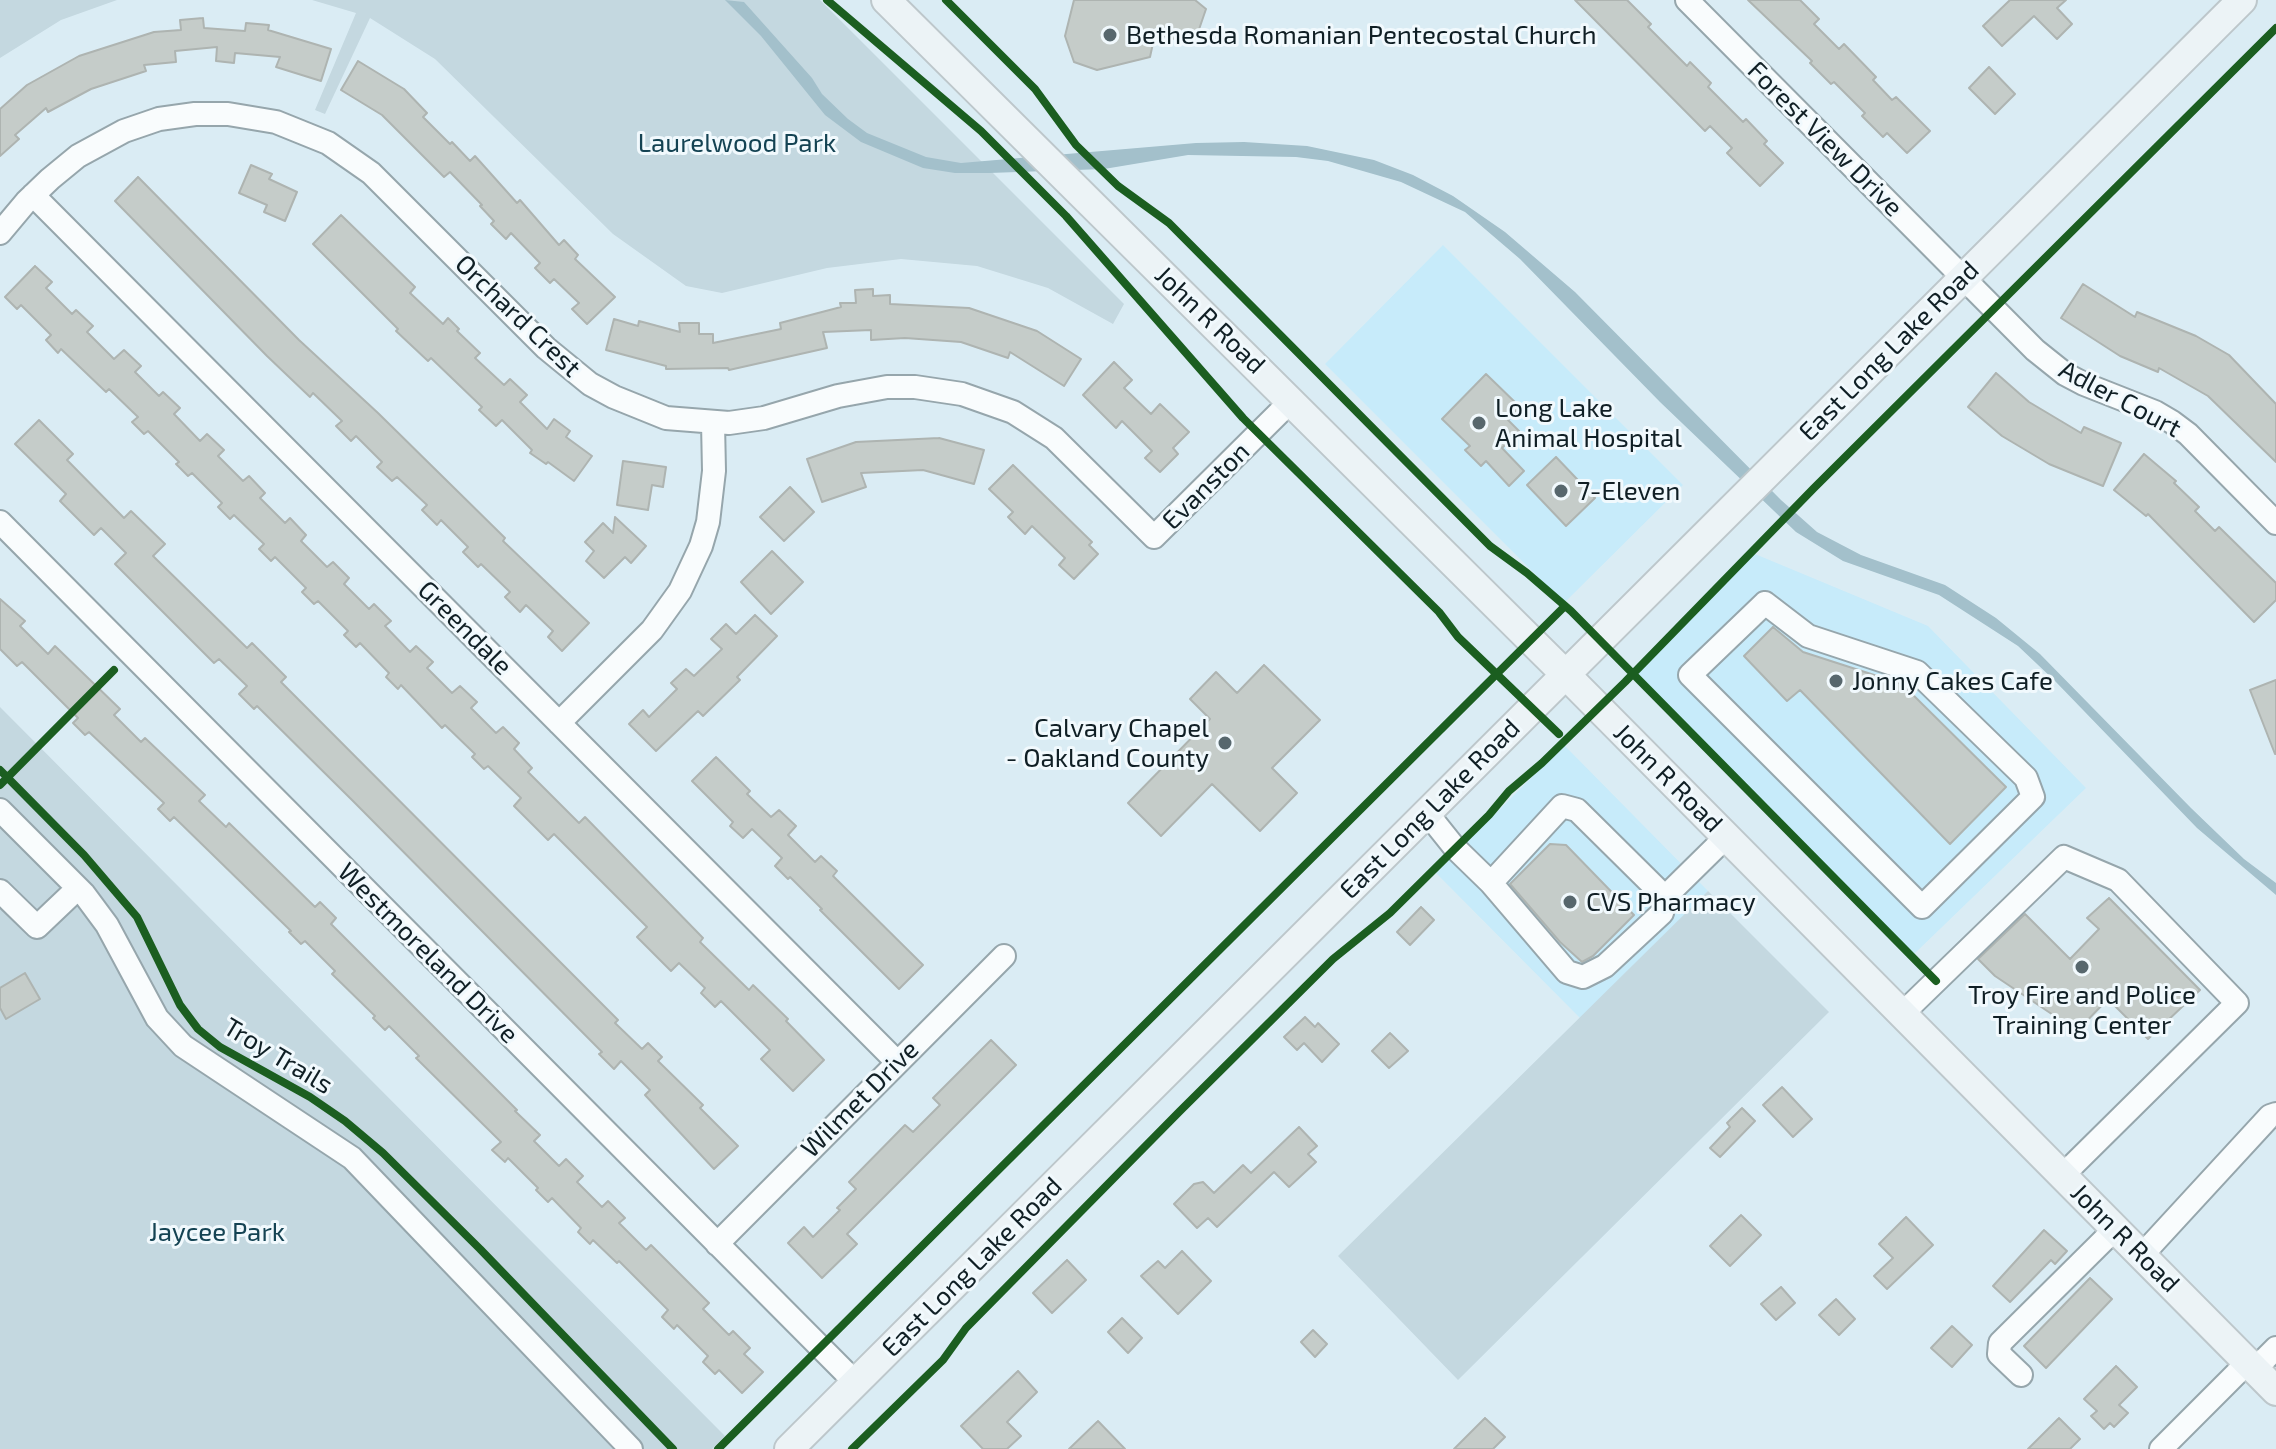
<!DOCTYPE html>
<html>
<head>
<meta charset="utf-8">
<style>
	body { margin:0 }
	canvas { display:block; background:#daecf4 }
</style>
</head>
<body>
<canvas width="2276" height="1449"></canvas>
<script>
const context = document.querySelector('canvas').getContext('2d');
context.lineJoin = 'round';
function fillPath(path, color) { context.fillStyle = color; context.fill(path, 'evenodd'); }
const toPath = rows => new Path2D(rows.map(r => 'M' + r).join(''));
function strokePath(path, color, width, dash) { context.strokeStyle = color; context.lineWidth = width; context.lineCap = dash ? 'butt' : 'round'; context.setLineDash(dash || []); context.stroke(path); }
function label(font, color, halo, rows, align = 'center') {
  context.font = font + ' "Exo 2",sans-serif'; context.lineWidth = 6; context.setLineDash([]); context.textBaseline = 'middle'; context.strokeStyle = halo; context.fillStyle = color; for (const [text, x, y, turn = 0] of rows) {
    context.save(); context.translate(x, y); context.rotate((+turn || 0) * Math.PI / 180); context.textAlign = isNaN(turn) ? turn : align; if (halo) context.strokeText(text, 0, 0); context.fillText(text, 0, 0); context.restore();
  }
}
const built = toPath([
	[1443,245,1683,485,1564,603,1325,364],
	[1755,554,1928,626,2086,788,1913,955,1637,674],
	[1564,745,1708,891,1581,1019,1436,873]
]);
const green = toPath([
	[0,0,117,0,61,20,0,58],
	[312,0,820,0,1124,304,1113,324,1048,288,977,266,901,259,827,268,722,293,686,286,613,234,435,59,370,18,325,114,315,110,356,13],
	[0,707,725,1436,712,1449,0,1449],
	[1708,891,1829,1012,1458,1380,1338,1256]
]);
const water = toPath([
	[725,0,744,2,812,78,822,94,848,119,867,133,926,157,961,163,1196,143,1244,142,1307,146,1374,160,1413,175,1453,196,1505,232,1575,292,1781,500,1817,532,1861,555,1945,585,1996,618,2040,654,2191,808,2244,859,2276,883,2276,895,2197,828,2055,681,2018,646,1939,595,1843,561,1796,532,1660,402,1520,259,1465,212,1401,182,1328,161,1296,157,1188,155,1104,169,989,173,955,173,923,168,861,142,825,115,761,36]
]);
const building = toPath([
	[1074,0,1195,0,1206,9,1194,44,1155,34,1150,57,1097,70,1074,62,1065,36,1074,0],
	[1575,0,1627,0,1651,24,1648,27,1687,66,1690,62,1711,83,1708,87,1743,122,1746,119,1767,141,1764,144,1783,163,1760,186,1727,153,1732,148,1710,126,1705,131,1575,0],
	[1748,0,1800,0,1819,19,1814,24,1839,49,1844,44,1876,77,1873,80,1892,100,1896,97,1930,131,1907,153,1887,133,1883,137,1862,116,1865,113,1834,82,1831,84,1810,63,1812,61,1748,0],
	[2010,0,2066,0,2057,8,2072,24,2057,39,2034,16,2002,46,1983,26,2010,0],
	[203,18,204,28,245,31,246,23,269,25,268,30,331,49,321,81,276,67,280,57,235,53,234,63,216,61,217,47,175,51,176,62,144,65,146,71,91,89,48,112,46,108,15,135,19,139,0,156,0,109,27,85,79,56,154,32,181,30,180,20,203,18],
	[358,61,404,89,427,113,423,117,450,144,452,142,470,161,475,156,517,203,520,200,559,245,564,240,578,255,575,259,615,297,587,324,572,309,579,303,554,279,550,283,535,268,540,263,511,233,506,239,491,224,494,221,480,206,482,205,450,172,444,177,382,115,341,90,358,61],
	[1989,67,2015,94,1995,114,1969,88,1989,67],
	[251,165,272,174,269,179,297,192,285,221,264,212,267,205,239,193,251,165],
	[138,177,299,340,378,413,505,538,503,541,589,623,562,651,548,637,553,631,526,605,520,612,505,597,510,592,481,564,478,567,463,552,468,547,441,520,437,525,422,510,427,505,397,477,392,481,377,467,382,462,356,436,351,441,336,426,342,421,313,393,310,397,267,356,115,201,138,177],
	[341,215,415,287,410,293,443,324,448,318,459,329,457,331,480,353,475,358,504,385,510,379,527,395,520,402,547,429,554,419,570,431,566,437,592,456,574,481,548,462,546,464,530,453,532,450,502,420,496,426,479,410,482,407,431,358,428,361,396,331,398,329,313,244,341,215],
	[35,266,52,282,46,288,72,314,76,310,93,326,87,332,114,359,124,350,141,366,135,372,159,396,163,392,180,408,174,414,200,441,207,434,224,450,218,456,243,481,249,476,265,493,260,498,285,523,290,518,306,535,301,541,327,567,333,562,349,578,344,584,369,609,374,604,391,621,385,626,410,652,416,646,433,662,427,668,452,693,460,686,477,702,471,708,496,733,503,727,519,743,514,749,532,768,528,772,579,823,585,817,703,938,700,942,749,990,753,985,788,1019,786,1021,824,1060,793,1091,761,1059,770,1050,721,1001,715,1007,701,993,705,988,679,963,671,971,637,937,647,927,554,834,548,840,514,806,521,798,488,766,484,769,472,757,475,754,445,725,442,728,401,685,398,689,386,677,389,673,360,643,356,647,344,635,348,631,318,601,314,604,302,592,306,588,275,557,271,561,259,549,264,544,234,515,230,519,218,507,222,503,192,473,188,476,176,464,179,462,148,431,144,434,132,422,138,417,109,389,106,392,61,349,58,353,46,340,51,335,21,305,17,309,5,297,35,266],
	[2083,284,2135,317,2137,312,2196,336,2229,355,2276,404,2276,462,2208,396,2159,368,2158,372,2120,356,2061,318,2083,284],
	[873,289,873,296,890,295,890,304,969,308,1037,331,1081,359,1064,386,1010,352,1008,358,961,342,905,338,871,340,871,330,823,332,827,348,729,370,728,368,666,369,666,366,606,350,614,319,638,326,639,321,680,332,679,323,699,323,699,334,713,334,713,343,781,329,780,323,841,307,840,303,856,303,855,290,873,289],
	[1114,362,1132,380,1124,388,1151,414,1160,404,1189,432,1173,448,1178,454,1160,472,1145,458,1152,451,1122,421,1116,428,1083,395,1114,362],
	[1996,373,2029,402,2081,433,2084,427,2121,443,2103,486,2049,464,2002,436,1968,407,1996,373],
	[1486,374,1520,407,1508,420,1519,431,1502,448,1524,471,1509,486,1486,461,1481,466,1465,450,1470,446,1442,419,1486,374],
	[39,420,73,454,67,460,124,518,131,511,165,544,153,556,247,648,252,643,286,677,281,682,618,1020,615,1023,642,1049,648,1043,662,1057,658,1061,703,1105,700,1108,738,1146,714,1169,645,1095,650,1090,621,1061,614,1069,599,1054,602,1052,352,800,257,706,254,709,239,694,247,686,219,659,214,663,115,564,126,553,101,528,94,535,60,501,66,494,15,444,39,420],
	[939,438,984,450,974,484,923,470,861,473,866,487,822,502,807,459,856,442,939,438],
	[2144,454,2176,481,2174,483,2199,507,2195,511,2215,531,2219,527,2276,583,2276,600,2254,622,2148,514,2146,516,2114,490,2144,454],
	[1556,457,1595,498,1566,526,1527,485,1556,457],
	[623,461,666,467,663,487,652,485,648,510,617,505,623,461],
	[1013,465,1092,542,1089,545,1098,554,1074,579,1059,565,1065,558,1032,526,1025,534,1008,517,1013,512,989,489,1013,465],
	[790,487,814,512,784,541,760,517,790,487],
	[615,517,646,546,631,563,625,557,604,578,586,561,594,551,585,542,603,523,613,533,615,517],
	[772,551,803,582,771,614,741,582,772,551],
	[0,599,25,621,20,626,48,654,55,646,120,709,114,715,141,742,145,738,205,795,199,801,226,827,229,823,315,907,320,902,336,918,331,924,517,1110,515,1111,540,1135,534,1141,559,1166,566,1159,583,1176,577,1182,602,1207,608,1201,625,1218,619,1223,646,1250,651,1245,709,1303,703,1309,729,1335,733,1331,750,1348,744,1354,763,1372,742,1393,719,1370,715,1374,703,1362,708,1356,677,1325,674,1329,662,1317,668,1310,619,1261,617,1263,593,1240,590,1244,578,1232,581,1228,552,1198,548,1202,536,1190,538,1188,508,1158,505,1162,492,1150,501,1142,416,1058,419,1056,389,1026,385,1030,373,1018,375,1016,332,974,335,971,305,941,301,944,289,932,291,931,174,817,170,821,158,809,164,803,89,732,85,735,73,723,78,718,22,662,17,666,0,649,0,599],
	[755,615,777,636,737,677,740,680,703,716,698,711,656,751,629,724,643,710,649,717,677,689,671,683,686,669,694,676,722,649,711,639,726,624,736,634,755,615],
	[1773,627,1803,652,1902,684,2006,787,1950,844,1800,690,1787,701,1744,656,1773,627],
	[1264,665,1320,720,1272,768,1297,793,1260,831,1212,784,1161,836,1128,803,1210,719,1190,699,1216,672,1237,693,1264,665],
	[2276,680,2276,754,2275,754,2250,690,2276,680],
	[716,757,750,791,747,794,771,817,779,810,796,826,788,835,815,862,821,856,837,871,833,876,923,965,899,989,820,910,822,909,790,877,788,879,775,866,782,858,752,829,743,838,730,826,733,822,692,781,716,757],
	[1550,844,1566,845,1634,915,1593,956,1582,962,1560,942,1510,884,1550,844],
	[2109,898,2200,990,2148,1039,2108,999,2077,1031,1995,976,1978,959,2025,914,2070,959,2099,929,2087,918,2109,898],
	[1421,907,1434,920,1410,945,1397,932,1421,907],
	[25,973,40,999,6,1019,0,1008,0,988,25,973],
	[1305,1017,1315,1027,1318,1023,1339,1044,1322,1062,1304,1043,1297,1050,1284,1037,1305,1017],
	[1390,1033,1408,1051,1389,1068,1372,1051,1390,1033],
	[991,1040,1016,1065,847,1234,857,1244,822,1278,788,1243,804,1227,813,1237,840,1210,837,1208,856,1189,849,1182,905,1125,913,1132,940,1105,933,1098,991,1040],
	[1782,1087,1812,1119,1793,1137,1763,1105,1782,1087],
	[1742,1108,1755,1121,1720,1157,1710,1148,1730,1127,1727,1123,1742,1108],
	[1299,1127,1317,1146,1308,1154,1316,1162,1289,1187,1274,1172,1217,1227,1208,1218,1197,1228,1174,1204,1194,1184,1203,1182,1214,1193,1243,1165,1251,1173,1299,1127],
	[1741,1215,1761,1235,1730,1266,1710,1246,1741,1215],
	[1906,1217,1933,1245,1887,1289,1874,1276,1893,1258,1879,1244,1906,1217],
	[2044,1230,2067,1251,2055,1264,2051,1260,2010,1302,1993,1286,2044,1230],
	[1182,1251,1211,1281,1178,1314,1141,1276,1158,1261,1165,1268,1182,1251],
	[1067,1260,1086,1280,1052,1313,1033,1293,1067,1260],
	[2090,1278,2112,1299,2046,1368,2024,1346,2090,1278],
	[1781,1287,1795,1303,1776,1320,1761,1304,1781,1287],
	[1836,1299,1855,1319,1839,1335,1819,1315,1836,1299],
	[1122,1318,1142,1338,1128,1353,1108,1332,1122,1318],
	[1952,1326,1972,1345,1952,1367,1931,1348,1952,1326],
	[1313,1330,1327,1344,1315,1357,1301,1342,1313,1330],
	[2116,1366,2137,1387,2119,1405,2128,1413,2114,1427,2110,1423,2104,1429,2091,1416,2097,1411,2084,1399,2116,1366],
	[1018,1371,1037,1392,1007,1422,1021,1436,1007,1449,983,1449,961,1426,1018,1371],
	[1485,1418,1505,1437,1493,1449,1454,1449,1485,1418],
	[2059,1418,2080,1439,2070,1449,2028,1449,2059,1418],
	[1098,1421,1125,1449,1069,1449,1098,1421]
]);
const minor = toPath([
	[1687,0,2035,350,2065,374,2084,384,2155,412,2172,422,2188,434,2276,523],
	[33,195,897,1062],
	[0,233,26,202,50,179,78,156,124,131,159,119,195,114,228,114,276,122,328,143,371,173,546,348,590,384,614,397,666,418,729,423,764,418,838,396,887,387,915,387,962,394,1013,412,1054,438,1154,537,1292,400],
	[0,522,856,1383],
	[1765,603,1808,636,1917,672,2026,778,2033,797,1922,907,1690,675,1765,603],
	[559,723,652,630,680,591,701,546,708,522,714,471,713,423],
	[0,810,84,894,107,925,157,1018,183,1046,352,1158,631,1449],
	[1427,813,1455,848,1491,883,1567,972,1583,977,1605,966,1662,913,1665,897],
	[1491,883,1562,806,1577,810,1665,897,1726,837],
	[0,891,37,927,78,888],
	[1902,1014,2064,857,2118,880,2237,1003,2062,1176],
	[717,1244,1004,956],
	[2142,1255,2270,1116,2276,1114],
	[2254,1370,2276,1348],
	[2021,1375,1999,1354,2000,1343,2115,1229],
	[2161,1449,2247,1363]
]);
const major = toPath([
	[886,0,1565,674,2276,1391],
	[789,1449,2242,0]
]);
const cycleway = toPath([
	[827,0,981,131,1066,216,1243,418,1439,612,1458,637,1559,734],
	[946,0,1035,89,1076,145,1118,186,1169,223,1490,546,1527,573,1571,611,1936,981],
	[0,770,84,855,137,917,180,1005,198,1029,220,1047,310,1097,345,1121,383,1153,480,1249,673,1449],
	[0,785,114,670],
	[718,1449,1564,607],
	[852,1449,943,1360,966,1328,1180,1111,1333,959,1390,913,1489,815,1509,791,1542,763,1625,682,1814,488,2276,28]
]);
const markers = [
	[1110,35,8,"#57676d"],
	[1479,423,8,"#57676d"],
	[1561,491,8,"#57676d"],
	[1836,681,8,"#57676d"],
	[1225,743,8,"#57676d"],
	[1570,902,8,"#57676d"],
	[2082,967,8,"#57676d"]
];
const poiNames = [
	["Bethesda Romanian Pentecostal Church",1126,35],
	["Long Lake",1495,408],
	["Animal Hospital",1495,438],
	["7-Eleven",1577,491],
	["Jonny Cakes Cafe",1852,681],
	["Calvary Chapel",1209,728,"right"],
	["- Oakland County",1209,758,"right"],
	["CVS Pharmacy",1586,902],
	["Troy Fire and Police",2082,995,"center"],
	["Training Center",2082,1025,"center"]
];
const streetNames = [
	["Forest View Drive",1825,139,45],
	["Orchard Crest",518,316,44],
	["John R Road",1210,320,44],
	["East Long Lake Road",1889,351,-45],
	["Adler Court",2120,399,28],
	["Evanston",1206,486,-45],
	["Greendale",465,628,45],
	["John R Road",1668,778,45],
	["East Long Lake Road",1430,809,-45],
	["Westmoreland Drive",428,953,45],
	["Troy Trails",278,1056,31],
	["Wilmet Drive",860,1099,-45],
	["John R Road",2125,1238,45],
	["East Long Lake Road",972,1267,-45]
];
const parkNames = [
	["Laurelwood Park",737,143],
	["Jaycee Park",217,1232]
];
fillPath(built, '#c7ebfa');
fillPath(green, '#c4d8e0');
fillPath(water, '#a3c0cb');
fillPath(building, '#c5ccc9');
strokePath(building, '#aeb4b1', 2);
strokePath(minor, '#96a6ac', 26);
strokePath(major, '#bdc7cb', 32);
strokePath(minor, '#f9fcfd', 22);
strokePath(major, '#ecf3f6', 28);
strokePath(cycleway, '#1b5e20', 8);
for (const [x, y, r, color] of markers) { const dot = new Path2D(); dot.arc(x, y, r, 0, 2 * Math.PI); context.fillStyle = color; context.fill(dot); strokePath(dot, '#f1f9fd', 3); }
label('26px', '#101f25', '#f1f9fd', poiNames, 'left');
label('26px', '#101f25', '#f1f9fd', streetNames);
label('26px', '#144353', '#f1f9fd', parkNames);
</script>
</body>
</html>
